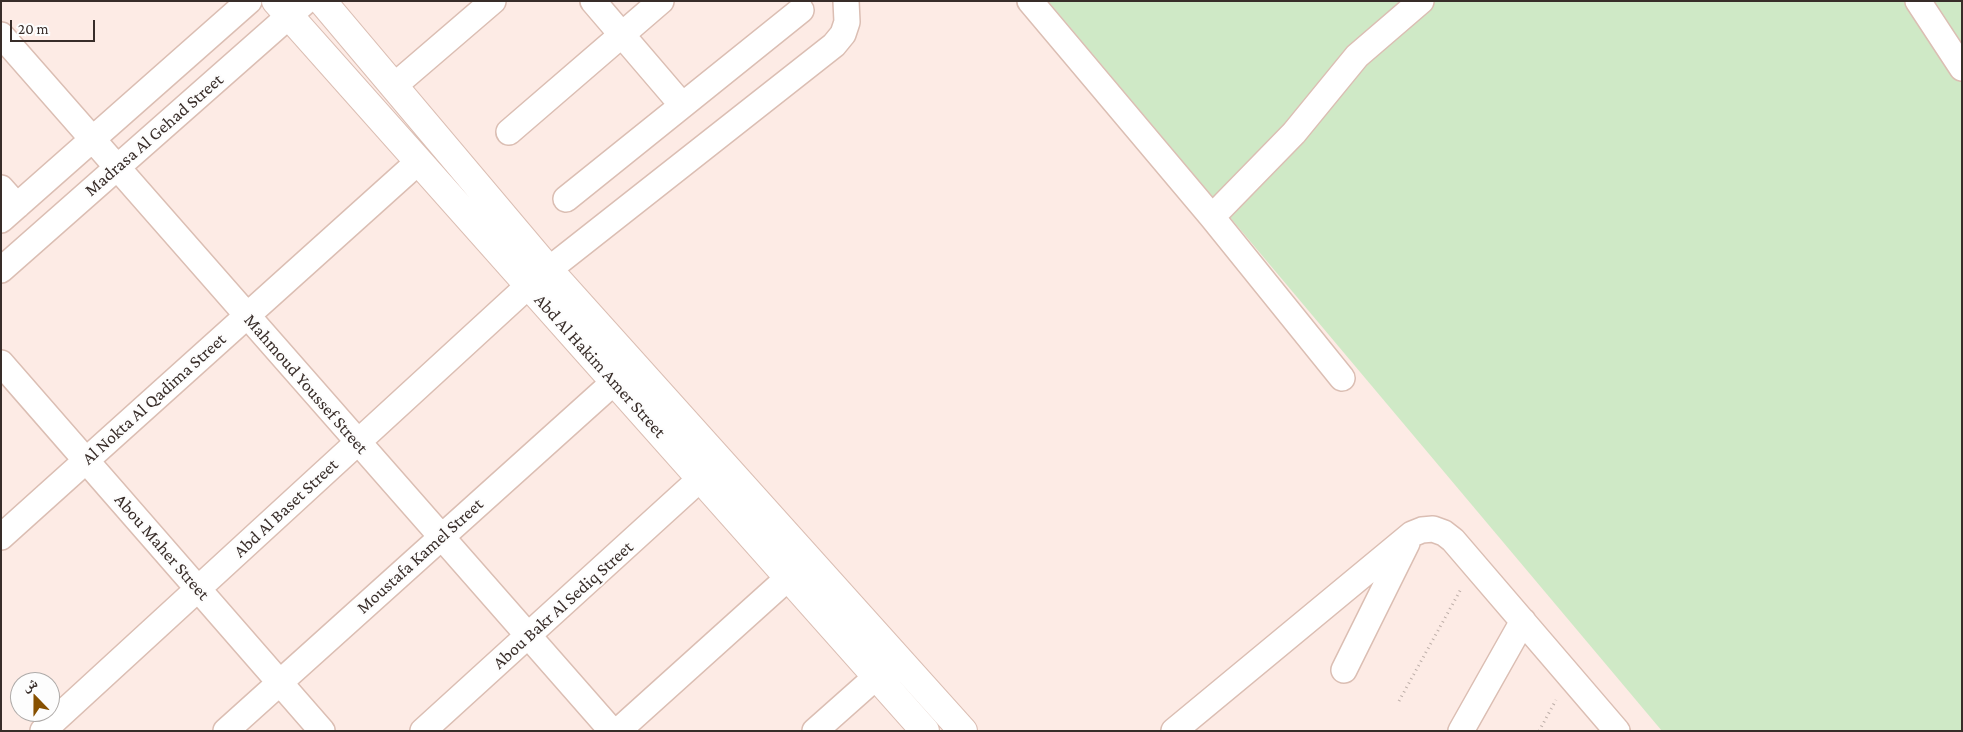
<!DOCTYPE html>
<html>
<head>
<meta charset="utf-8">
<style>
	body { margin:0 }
	#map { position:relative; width:1963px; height:732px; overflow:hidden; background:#fdebe5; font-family:"Crimson Pro","Noto Naskh Arabic",serif }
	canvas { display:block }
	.frame { position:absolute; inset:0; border:2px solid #382d29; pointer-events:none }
	.north { position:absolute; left:10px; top:672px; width:50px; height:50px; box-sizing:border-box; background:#fdfdfd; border:1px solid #aeaaa8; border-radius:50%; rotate:338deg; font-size:14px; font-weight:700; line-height:20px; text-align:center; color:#382d29 }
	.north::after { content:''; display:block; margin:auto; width:18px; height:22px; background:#875000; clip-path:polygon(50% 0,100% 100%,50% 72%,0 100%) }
	.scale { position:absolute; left:10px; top:20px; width:85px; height:22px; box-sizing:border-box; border:2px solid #382d29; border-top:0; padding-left:6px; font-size:15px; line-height:18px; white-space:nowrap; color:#382d29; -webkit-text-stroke:4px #fdfdfd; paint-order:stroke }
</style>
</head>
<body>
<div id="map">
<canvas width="1963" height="732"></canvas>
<div class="frame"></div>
<div class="north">ش</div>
<div class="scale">20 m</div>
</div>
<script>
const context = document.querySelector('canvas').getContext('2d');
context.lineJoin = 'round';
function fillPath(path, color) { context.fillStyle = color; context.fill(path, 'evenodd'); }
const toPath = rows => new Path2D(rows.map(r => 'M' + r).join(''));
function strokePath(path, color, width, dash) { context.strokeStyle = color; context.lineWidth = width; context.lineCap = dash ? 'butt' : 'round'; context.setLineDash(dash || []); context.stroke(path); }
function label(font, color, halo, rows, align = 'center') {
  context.font = font + ' "Crimson Pro",serif'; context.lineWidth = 4.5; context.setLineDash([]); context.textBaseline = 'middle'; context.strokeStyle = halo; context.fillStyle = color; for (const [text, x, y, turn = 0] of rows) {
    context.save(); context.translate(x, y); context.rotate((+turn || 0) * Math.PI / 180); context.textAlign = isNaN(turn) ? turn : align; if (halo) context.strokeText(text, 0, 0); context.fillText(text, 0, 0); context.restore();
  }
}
const green = toPath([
	[1048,1,1962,1,1962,731,1662,731]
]);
const path = toPath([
	[1399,701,1461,589],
	[1539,731,1556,700]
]);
const minor = toPath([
	[593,1,682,105],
	[1030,1,1212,217,1342,378],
	[1918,1,1962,68],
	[1,35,612,731],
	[394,86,493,1],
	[509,132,661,1],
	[1,188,17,206],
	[566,199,801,10],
	[1212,217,1294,133,1357,56,1421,1],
	[1,220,249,1],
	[1,270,306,1],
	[1,363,322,731],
	[1,537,418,162],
	[1344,670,1407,543],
	[43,731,528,286,834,45,843,34,847,22,846,1],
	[226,731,614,382],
	[423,731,701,478],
	[618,731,789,577],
	[815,731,877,676],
	[1174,731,1412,534,1422,530,1433,529,1444,533,1453,540,1617,731],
	[1461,731,1523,621]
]);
const tertiary = toPath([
	[276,1,925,731],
	[322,1,548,269,963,731]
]);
const streetNames = [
	["Madrasa Al Gehad Street",154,135,-41],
	["Abd Al Hakim Amer Street",600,366,48],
	["Mahmoud Youssef Street",306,384,49],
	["Al Nokta Al Qadima Street",154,399,-42],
	["Abd Al Baset Street",286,508,-43],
	["Abou Maher Street",162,547,49],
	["Moustafa Kamel Street",420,556,-42],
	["Abou Bakr Al Sediq Street",563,605,-42]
];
fillPath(green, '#cfe9c6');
strokePath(minor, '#dbbeb3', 28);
strokePath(tertiary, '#dbbeb3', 30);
strokePath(path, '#bcada7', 3, [1, 4]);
strokePath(minor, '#fff', 25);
strokePath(tertiary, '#fff', 28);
label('18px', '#382d29', '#fdfdfd', streetNames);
</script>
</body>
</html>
